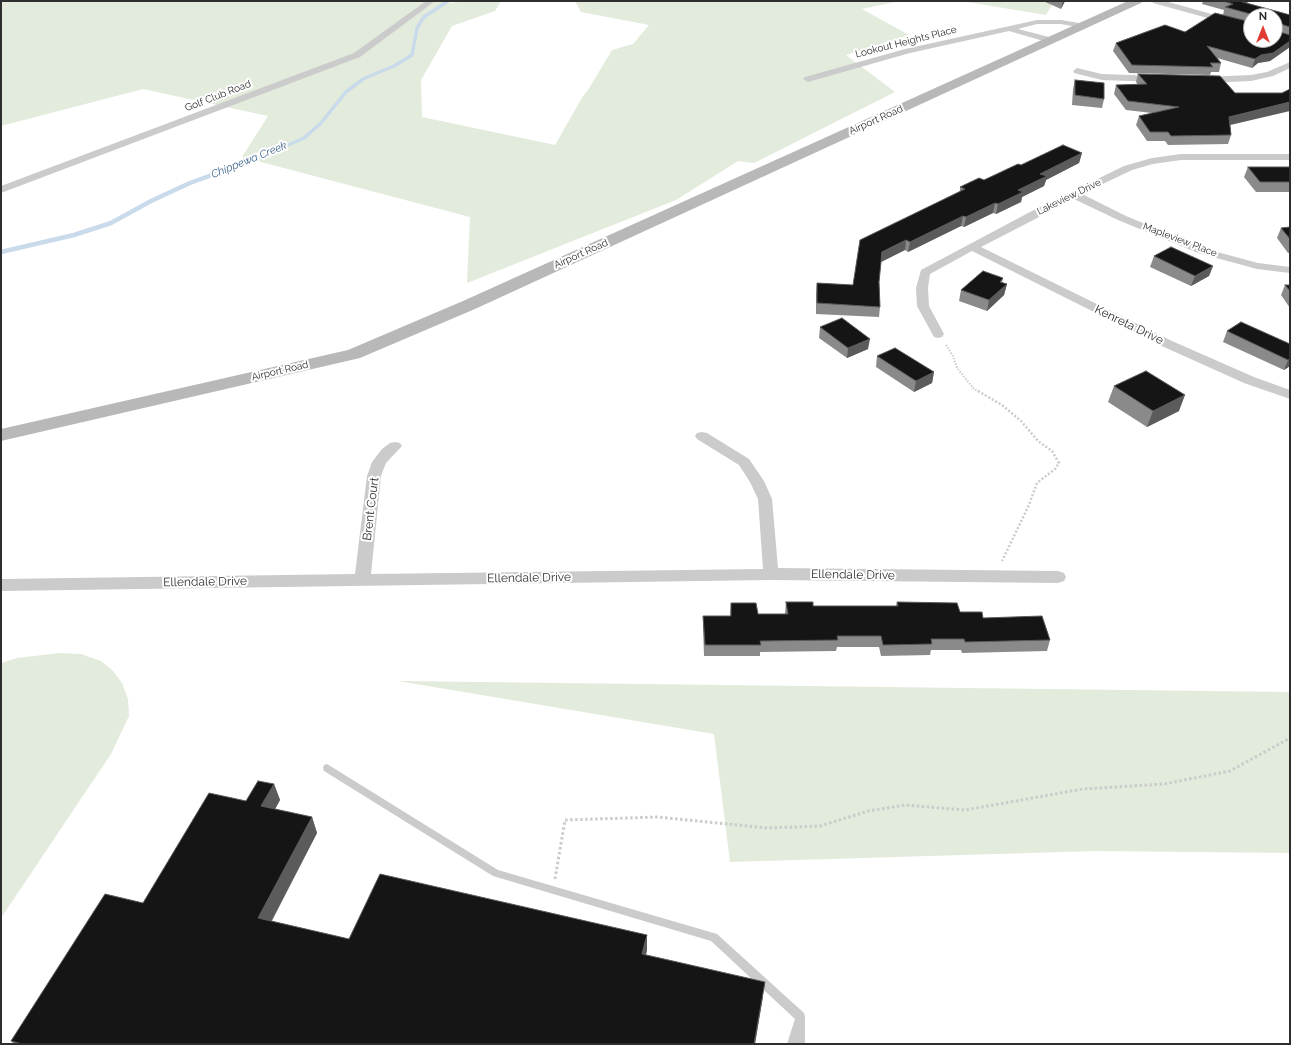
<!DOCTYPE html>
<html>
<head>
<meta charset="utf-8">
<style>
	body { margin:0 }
	#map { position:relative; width:1291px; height:1045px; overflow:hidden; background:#fff; font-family:Raleway,sans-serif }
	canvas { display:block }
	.frame { position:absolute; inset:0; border:2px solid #2e2e2e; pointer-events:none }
	.north { position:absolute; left:1243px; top:8px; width:40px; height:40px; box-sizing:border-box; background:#fff; border:1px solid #ababab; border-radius:50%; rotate:0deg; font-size:11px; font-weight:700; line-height:16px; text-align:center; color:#2e2e2e }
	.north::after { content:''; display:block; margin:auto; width:14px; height:18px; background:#e13c34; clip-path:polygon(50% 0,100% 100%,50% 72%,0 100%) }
</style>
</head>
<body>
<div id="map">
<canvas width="1291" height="1045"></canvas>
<div class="frame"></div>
<div class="north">N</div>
</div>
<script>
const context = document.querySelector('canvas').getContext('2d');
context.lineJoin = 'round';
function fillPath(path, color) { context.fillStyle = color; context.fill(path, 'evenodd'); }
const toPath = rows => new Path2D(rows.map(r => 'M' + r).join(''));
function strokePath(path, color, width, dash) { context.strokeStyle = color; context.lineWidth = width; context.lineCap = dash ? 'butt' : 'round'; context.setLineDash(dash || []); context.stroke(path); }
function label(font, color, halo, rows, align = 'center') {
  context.font = font + ' Raleway,sans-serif'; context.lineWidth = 4; context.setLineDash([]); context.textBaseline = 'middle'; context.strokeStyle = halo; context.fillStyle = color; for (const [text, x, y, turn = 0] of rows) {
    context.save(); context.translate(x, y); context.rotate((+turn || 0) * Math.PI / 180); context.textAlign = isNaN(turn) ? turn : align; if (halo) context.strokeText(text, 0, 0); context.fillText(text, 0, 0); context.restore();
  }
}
const green = toPath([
	[1,1,445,1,448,3,472,1,501,1,495,11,452,26,421,80,422,117,555,145,583,96,588,90,612,50,633,44,649,25,581,12,575,1,900,1,862,9,909,35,846,55,895,92,754,163,738,161,676,200,467,283,470,217,242,157,268,116,143,89,1,126],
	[961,1,1054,1,1046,15],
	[60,653,81,654,101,661,113,671,122,683,128,699,129,716,111,754,1,918,1,663,17,658],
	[398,681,1290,692,1290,853,1095,851,730,862,714,734]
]);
const streamFar1 = toPath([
	[220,172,270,153,304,138,321,123,346,92,363,79,394,66,412,55,417,28,424,17,448,1]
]);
const stream = toPath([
	[1,252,74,235,111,223,151,201,190,183,223,171]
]);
const pathFar2 = toPath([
	[946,345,953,356,957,368,974,389,980,392]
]);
const pathFar1 = toPath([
	[978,391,1002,405,1021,421,1038,441,1052,451,1059,463,1055,469,1037,483,1029,505,1002,561]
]);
const path = toPath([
	[555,879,565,820,658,817,768,828,820,826,868,811,905,805,965,810,1083,789,1164,784,1230,771,1290,738]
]);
const lane = toPath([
	[327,764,498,870,717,934,804,1013,805,1017,805,1044,787,1044,795,1019,711,941,493,876,324,771,323,768,324,765,327,764]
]);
const street = toPath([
	[426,1,435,1,360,57,1,193,1,186,354,53,426,1],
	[1152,1,1165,1,1251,25,1251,30,1153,3,1152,1],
	[1037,20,1061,20,1085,24,1086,26,1082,28,1061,24,1037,24,1018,29,1053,38,1054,40,1053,42,1047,42,1009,31,910,53,808,82,803,79,805,77,905,49,1037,20],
	[1290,62,1290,68,1273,76,1251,81,1205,83,1200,80,1205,77,1251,75,1267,72,1290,62],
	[1077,68,1102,74,1157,76,1162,79,1157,82,1102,80,1074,73,1073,71,1077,68],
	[1181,154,1290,154,1290,160,1181,160,1153,164,1132,170,1082,194,1126,216,1206,249,1258,263,1290,267,1290,273,1257,269,1198,253,1118,220,1074,199,981,247,1172,341,1254,377,1290,390,1290,399,1244,383,1164,347,972,251,930,274,928,288,929,306,944,334,942,337,938,338,934,337,917,306,916,288,921,270,1030,212,1124,166,1152,158,1181,154],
	[702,432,707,433,749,459,764,481,772,499,778,568,1058,571,1064,573,1066,577,1064,581,1058,583,771,580,1,591,1,579,355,574,367,476,372,462,382,449,390,443,395,442,400,443,402,446,386,463,381,476,371,574,763,569,758,499,750,482,739,465,697,439,695,436,697,433,702,432]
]);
const secondary = toPath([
	[1128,1,1143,1,1141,3,475,309,360,358,1,441,1,429,348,350,463,301,1128,1]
]);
const wall = toPath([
	[1043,1,1065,1,1061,9],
	[1203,1,1250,1,1246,3,1290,15,1290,47,1270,61,1258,63,1252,68,1217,58,1221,63,1219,72,1211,72,1210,75,1129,73,1113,51,1116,43,1185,32,1223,15,1224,10,1202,4],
	[1251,16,1275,16,1251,40],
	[1138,74,1230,125,1231,135,1228,144,1168,145,1165,141,1147,141,1136,125,1139,116,1152,113,1126,110,1114,94,1116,85,1138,85,1136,82],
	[1075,80,1104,99,1102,108,1072,105,1073,89],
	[1082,153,1079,163,1046,180,1044,186,1022,197,1021,202,996,214,993,213,964,227,961,226,908,252,905,250,881,262,879,282,880,307,879,317,816,314,816,294,817,283,853,285,960,191,960,187,984,180,1021,165],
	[1248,167,1290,167,1290,192,1256,192,1244,177],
	[1290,227,1290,253,1288,253,1277,238,1281,228],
	[1154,256,1213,266,1209,276,1191,286,1150,267],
	[1003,278,1002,283,1007,284,1004,295,987,311,959,301,961,290],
	[1285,285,1290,285,1290,308,1281,295],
	[820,327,868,349,847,358,819,338],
	[1227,331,1290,344,1290,366,1284,370,1223,342],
	[877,356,934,372,932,383,914,392,876,367],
	[1114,386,1179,411,1147,427,1108,402],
	[786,602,813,606,896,606,897,602,960,612,983,618,1050,640,1047,651,962,653,961,650,931,650,930,655,881,656,879,647,837,647,836,651,760,652,760,656,704,656,703,627,703,616,730,616,731,603,758,614,785,614],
	[274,784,280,800,275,809,312,817,317,833,272,921,349,939,647,950,646,955,763,997,755,1044,14,1044,11,1041,143,903]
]);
const shadedWall = toPath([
	[1063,1,1065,1,1061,9],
	[1238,1,1250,1,1236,9],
	[1290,41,1290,47,1270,61,1258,63,1252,68,1255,59,1261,55],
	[1290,102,1290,111,1226,126,1229,117],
	[1082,153,1079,163,1046,180,1044,186,1022,197,1021,202,996,214,998,204,1040,174],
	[995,203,993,213,964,227,966,217],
	[963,216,961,226,908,252,910,242],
	[906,240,905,250,881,262,882,252],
	[1213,266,1209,276,1191,286,1195,276],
	[1007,284,1004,295,987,311,989,300],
	[870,339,868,349,847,358,848,348],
	[1290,359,1290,366,1284,370,1288,360],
	[934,372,932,383,914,392,916,381],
	[1185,395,1179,411,1147,427,1153,411],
	[274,784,280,800,268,822,261,806],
	[312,817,317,833,265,933,258,918],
	[647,935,647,950,642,969,642,954],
	[765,982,755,1044,754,1044]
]);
const building = toPath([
	[1223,1,1239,1,1290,15,1290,27,1277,23,1277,31,1290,35,1290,41,1273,53,1261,55,1255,59,1207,46,1221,63,1210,63,1213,67,1132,65,1116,43,1165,25,1185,32,1215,13,1251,22,1251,40,1275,40,1275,16,1254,16,1254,15,1225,7,1233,4,1223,1],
	[1138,74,1220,76,1235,93,1282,93,1290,89,1290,102,1229,117,1231,135,1171,136,1168,132,1150,132,1139,116,1179,107,1128,101,1116,85,1147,84,1138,74],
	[1075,80,1104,83,1104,99,1075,95,1075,80],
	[1063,145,1082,153,1040,174,1047,176,1018,190,1023,192,998,204,995,203,966,217,963,216,910,242,906,240,882,252,879,282,880,307,817,303,817,283,853,285,860,240,965,189,960,187,979,178,984,180,1018,164,1021,165,1063,145],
	[1248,167,1290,167,1290,182,1260,182,1248,167],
	[1290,227,1290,239,1281,228,1290,227],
	[1171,247,1213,266,1195,276,1154,256,1171,247],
	[983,271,1003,278,1000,282,1007,284,989,300,961,290,983,271],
	[1285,285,1290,285,1290,291,1285,285],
	[842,318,870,339,848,348,820,327,842,318],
	[1241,322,1290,344,1290,359,1288,360,1227,331,1241,322],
	[895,348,934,372,916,381,877,356,895,348],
	[1146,371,1185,395,1153,411,1114,386,1146,371],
	[786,602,813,602,813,606,898,606,897,602,957,603,960,612,982,612,983,618,1042,616,1050,640,965,642,964,639,931,639,932,644,883,645,881,636,837,636,838,640,760,641,761,645,705,645,703,616,731,616,731,603,756,603,758,614,788,614,786,602],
	[258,781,274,784,261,806,312,817,258,918,349,939,380,874,647,935,642,954,765,982,754,1044,22,1044,11,1041,105,894,143,903,209,793,246,801,258,781]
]);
const farStreetnames = [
	["Lookout Heights Place",906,42,-14],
	["Golf Club Road",218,96,-21],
	["Airport Road",876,120,-24],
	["Lakeview Drive",1069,197,-26],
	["Mapleview Place",1180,240,21],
	["Airport Road",581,254,-24],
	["Airport Road",280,371,-13]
];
const farWaternames = [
	["Chippewa Creek",249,160,-22]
];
const streetNames = [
	["Kenreta Drive",1129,325,26],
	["Brent Court",371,509,-83],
	["Ellendale Drive",853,575,1],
	["Ellendale Drive",529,578,-1],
	["Ellendale Drive",205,582,-1]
];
fillPath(green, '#e3ebdc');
strokePath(streamFar1, '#c9daeb', 3.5);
strokePath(stream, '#c9daeb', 4.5);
strokePath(pathFar2, '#cbcbcb', 2, [1.5, 1.5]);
strokePath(pathFar1, '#cbcbcb', 2.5, [2, 2]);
strokePath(path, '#cbcbcb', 3, [2.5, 2.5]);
fillPath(lane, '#cbcbcb');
fillPath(street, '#cbcbcb');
fillPath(secondary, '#b8b8b8');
fillPath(wall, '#8a8a8a');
fillPath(shadedWall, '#5b5b5b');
fillPath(building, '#151515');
strokePath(building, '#5b5b5b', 1);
label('10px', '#2e2e2e', '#fff', farStreetnames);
label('italic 11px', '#3e668f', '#fff', farWaternames);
label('12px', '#2e2e2e', '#fff', streetNames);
</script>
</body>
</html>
